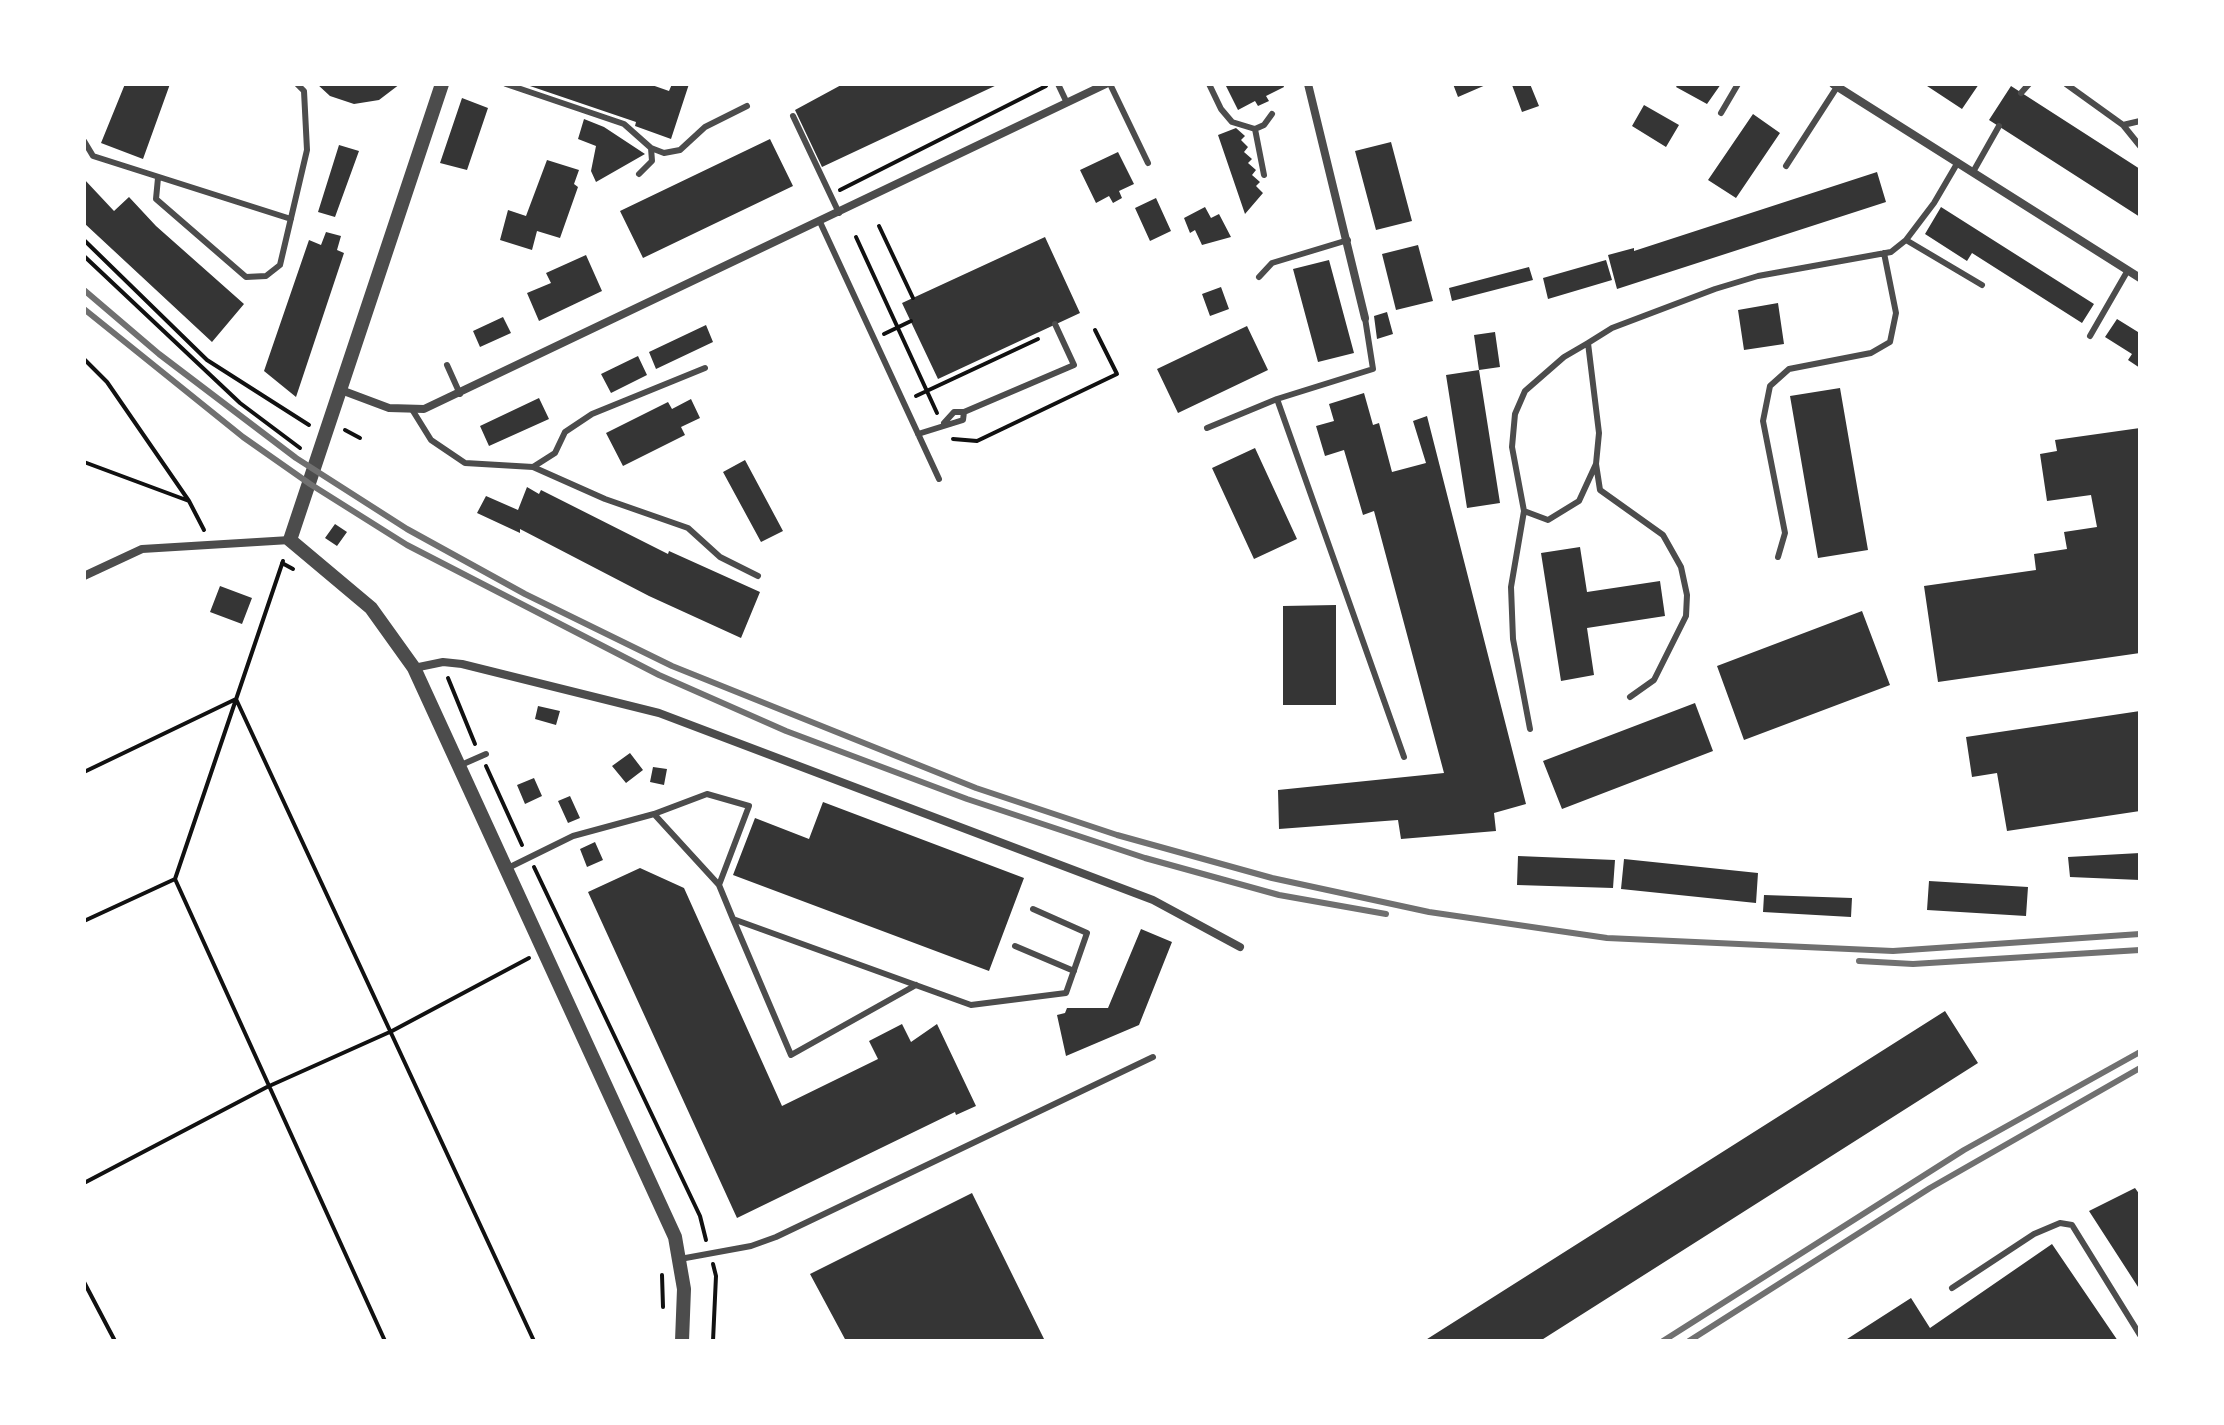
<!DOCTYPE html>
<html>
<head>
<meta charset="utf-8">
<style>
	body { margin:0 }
	#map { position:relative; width:2224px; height:1425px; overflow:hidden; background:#fff; font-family:Bitter,serif }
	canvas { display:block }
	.frame { position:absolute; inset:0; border:86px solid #fff; pointer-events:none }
</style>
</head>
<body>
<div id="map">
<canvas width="2224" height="1425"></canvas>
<div class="frame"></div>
</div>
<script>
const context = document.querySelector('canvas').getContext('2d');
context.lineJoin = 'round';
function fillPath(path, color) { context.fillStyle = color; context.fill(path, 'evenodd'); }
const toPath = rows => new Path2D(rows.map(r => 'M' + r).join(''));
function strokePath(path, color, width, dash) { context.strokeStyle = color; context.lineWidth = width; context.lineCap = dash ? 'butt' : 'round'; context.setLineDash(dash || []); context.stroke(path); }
const building = toPath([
	[125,84,170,84,143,159,101,143],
	[317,84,400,84,379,100,354,104,330,96],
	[649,84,669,91,672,84,689,84,671,139,635,126,636,122,527,85],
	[843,84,999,84,822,167,795,110],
	[1225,84,1283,84,1284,87,1266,96,1269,101,1258,106,1255,101,1238,110],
	[1453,84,1488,84,1458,97],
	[1530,84,1539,106,1522,112,1512,85],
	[1678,84,1721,84,1707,104,1676,87],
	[1924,84,1979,84,1962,109],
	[2011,86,2140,169,2140,217,1989,120],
	[462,98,488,108,467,170,440,163],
	[1644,105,1679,125,1666,147,1632,126],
	[1753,114,1780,133,1736,198,1708,180],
	[584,119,604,127,645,154,596,182,591,171,596,146,578,139],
	[1236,128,1245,136,1241,140,1248,147,1244,152,1252,159,1248,163,1256,170,1252,175,1260,182,1256,186,1263,193,1245,214,1218,135],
	[770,139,793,186,643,258,620,211],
	[1391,142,1412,221,1376,230,1355,151],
	[339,145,359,151,335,217,318,212],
	[1118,152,1134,184,1119,191,1122,198,1113,203,1109,196,1096,203,1080,170],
	[547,160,579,170,574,184,578,187,560,238,537,231,532,250,500,240,508,210,526,216],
	[1877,172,1886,202,1617,289,1608,255,1634,248,1634,251],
	[84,179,114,211,129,197,156,226,244,304,212,342,84,223],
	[1156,198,1171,231,1150,241,1135,208],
	[1205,207,1211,218,1219,214,1231,237,1202,245,1195,230,1190,233,1184,218],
	[1941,207,2094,304,2082,323,1972,253,1967,261,1925,234],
	[326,232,341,236,337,250,344,253,296,397,264,371,309,240,321,245],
	[1045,237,1080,313,938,379,902,303],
	[1418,245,1433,301,1396,310,1382,254],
	[586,255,602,291,539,321,527,293,551,283,546,273],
	[1329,260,1354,353,1318,362,1293,269],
	[1606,260,1612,280,1548,299,1543,278],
	[1529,267,1533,280,1452,301,1449,288],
	[1221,287,1229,309,1210,316,1202,294],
	[1778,303,1784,344,1744,350,1738,310],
	[1387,312,1393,334,1377,339,1374,316],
	[503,317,511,333,480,347,473,331],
	[2117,319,2138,332,2140,368,2128,360,2132,354,2105,337],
	[706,325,713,342,656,369,649,352],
	[1247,326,1268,370,1178,413,1157,369],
	[1495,332,1500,367,1479,370,1474,335],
	[638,356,647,375,611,393,601,374],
	[1479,370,1500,503,1467,508,1446,375],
	[1840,388,1868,550,1818,558,1790,396],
	[1364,393,1373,425,1379,423,1392,472,1426,463,1413,421,1427,416,1526,804,1494,813,1496,831,1401,839,1398,820,1279,829,1278,790,1444,773,1374,511,1363,515,1344,450,1325,456,1316,426,1334,421,1329,404],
	[539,398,549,419,489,446,480,426],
	[691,399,700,418,681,427,685,435,623,466,606,433,668,402,672,409],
	[2140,428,2140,653,1938,682,1924,586,2036,570,2034,554,2067,549,2064,532,2097,527,2091,495,2047,501,2040,454,2057,451,2055,440],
	[1255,448,1297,539,1254,559,1212,468],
	[745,460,783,531,761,542,723,472],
	[527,487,539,494,541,490,668,554,669,551,760,592,741,638,649,596,520,529,520,533,477,513,486,496,518,510],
	[335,524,347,532,337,546,325,538],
	[1580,547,1587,592,1660,581,1665,616,1587,628,1594,675,1561,681,1541,553],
	[220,586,252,598,242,624,210,612],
	[1336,605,1336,705,1283,705,1283,606],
	[1862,611,1890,685,1744,740,1717,666],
	[1695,703,1713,751,1562,809,1543,761],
	[538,706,560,711,556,725,535,719],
	[2140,711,2140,811,2007,831,1997,773,1972,777,1966,737],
	[630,753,643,770,626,783,612,766],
	[653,767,667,769,664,785,650,782],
	[534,778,542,796,525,804,517,785],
	[570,796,580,818,568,823,558,801],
	[823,802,1024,878,989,971,733,875,755,818,809,839],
	[595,842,603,860,587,867,580,849],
	[2140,853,2140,880,2070,877,2068,857],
	[1518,856,1615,860,1613,888,1517,885],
	[1624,859,1758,873,1756,903,1621,889],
	[640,868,684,888,782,1106,878,1059,869,1041,902,1024,911,1042,937,1024,976,1106,956,1115,955,1112,737,1218,588,892],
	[1929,881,2028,887,2026,916,1927,910],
	[1764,895,1852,898,1851,917,1763,912],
	[1141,929,1172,942,1139,1025,1066,1056,1057,1015,1065,1013,1067,1008,1108,1008],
	[1945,1011,1978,1063,1540,1341,1424,1341],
	[2135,1188,2140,1195,2140,1290,2089,1211],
	[972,1193,1045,1341,846,1341,810,1274],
	[2052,1244,2118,1341,1844,1341,1911,1298,1930,1328]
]);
const path = toPath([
	[840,190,1046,86],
	[879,226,913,298],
	[856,237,937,413],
	[84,240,207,360,309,425],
	[84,256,240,403,300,448],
	[884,334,911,321],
	[84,359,107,382,189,501],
	[916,396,1038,339],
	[345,430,360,438],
	[953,439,977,441,1117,374,1095,330],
	[84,462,189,501,204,530],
	[283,561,175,879,385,1341],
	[282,563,293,569],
	[448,678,475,744],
	[486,766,522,845],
	[84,772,236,699,534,1341],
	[534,867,700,1216,706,1240],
	[84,921,175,879],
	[84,1183,267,1087,392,1031,529,958],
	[713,1264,716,1276,713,1341],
	[662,1275,663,1307],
	[84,1282,115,1341]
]);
const service = toPath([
	[506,84,624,124,651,148,652,161,639,174],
	[1058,84,1067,103],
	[1110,84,1148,163],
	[1209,84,1221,109,1232,122,1255,129,1264,175],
	[2066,84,2123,125,2140,146],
	[2021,93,2029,84],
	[1721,113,1738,84],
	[793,116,839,213],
	[2123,125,2140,121],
	[1255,129,1264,125,1272,114],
	[84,141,93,156,291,219],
	[651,148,664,153,680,150,705,127,747,106],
	[1786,166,1837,87],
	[1973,172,1999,126],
	[158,178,156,199,246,277,266,276,280,265,307,150,304,91,297,84],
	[820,222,939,479],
	[1906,240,1982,285],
	[1259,277,1272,263,1348,240],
	[1365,318,1373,369,1277,399,1404,757],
	[2090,336,2128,270],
	[1588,343,1564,357,1525,391,1515,414,1512,447,1524,511,1548,520,1579,501,1596,464,1599,433,1588,343,1612,328,1715,289,1758,276,1891,252,1906,240,1934,203,1958,162],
	[447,365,460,394],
	[413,411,431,440,465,463,533,467,555,453,565,432,592,414,705,368],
	[944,423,954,412,964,412,1074,365,1055,324],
	[1207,428,1277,399],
	[918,434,963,420,964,412],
	[1596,464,1600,490,1663,535,1681,567,1687,595,1686,616,1654,680,1630,697],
	[533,467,605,499,688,528,720,557,758,576],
	[1524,511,1511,587,1513,639,1530,729],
	[1778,557,1785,533,1763,421,1770,386,1789,369,1871,353,1890,342,1896,313,1884,253],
	[461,765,486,754],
	[654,814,707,794,749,806,719,885],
	[508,868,573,836,654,814,719,885,733,919,971,1005,1066,993,1087,933,1033,909],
	[733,919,791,1055,916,985],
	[1015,946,1074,971],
	[680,1259,751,1246,776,1237,1153,1057],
	[1952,1288,2034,1234,2060,1223,2072,1225,2140,1335]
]);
const minor = toPath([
	[1308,84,1365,318],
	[1833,84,2140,278],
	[341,390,389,408,424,409,1106,84],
	[84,576,142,549,290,540],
	[414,668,443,662,462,664,659,713,1153,900,1240,947]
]);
const tertiary = toPath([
	[442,84,290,540,371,608,414,668,675,1237,684,1289,682,1341]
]);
const rail = toPath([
	[84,290,159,354,296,458,407,529,525,594,672,666,976,788,1117,835,1272,878,1429,912,1607,938,1893,951,2140,934],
	[84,309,243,437,310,484,407,545,659,675,786,731,967,799,1145,858,1279,895,1386,914],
	[1859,961,1913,964,2140,950],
	[1663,1341,1964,1150,2140,1052],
	[1689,1341,1930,1188,2140,1068]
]);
fillPath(building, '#353535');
strokePath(path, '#111', 4);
strokePath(service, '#4c4c4c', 6);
strokePath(minor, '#4c4c4c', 8);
strokePath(tertiary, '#4c4c4c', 14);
strokePath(rail, '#707070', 6);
</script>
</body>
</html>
